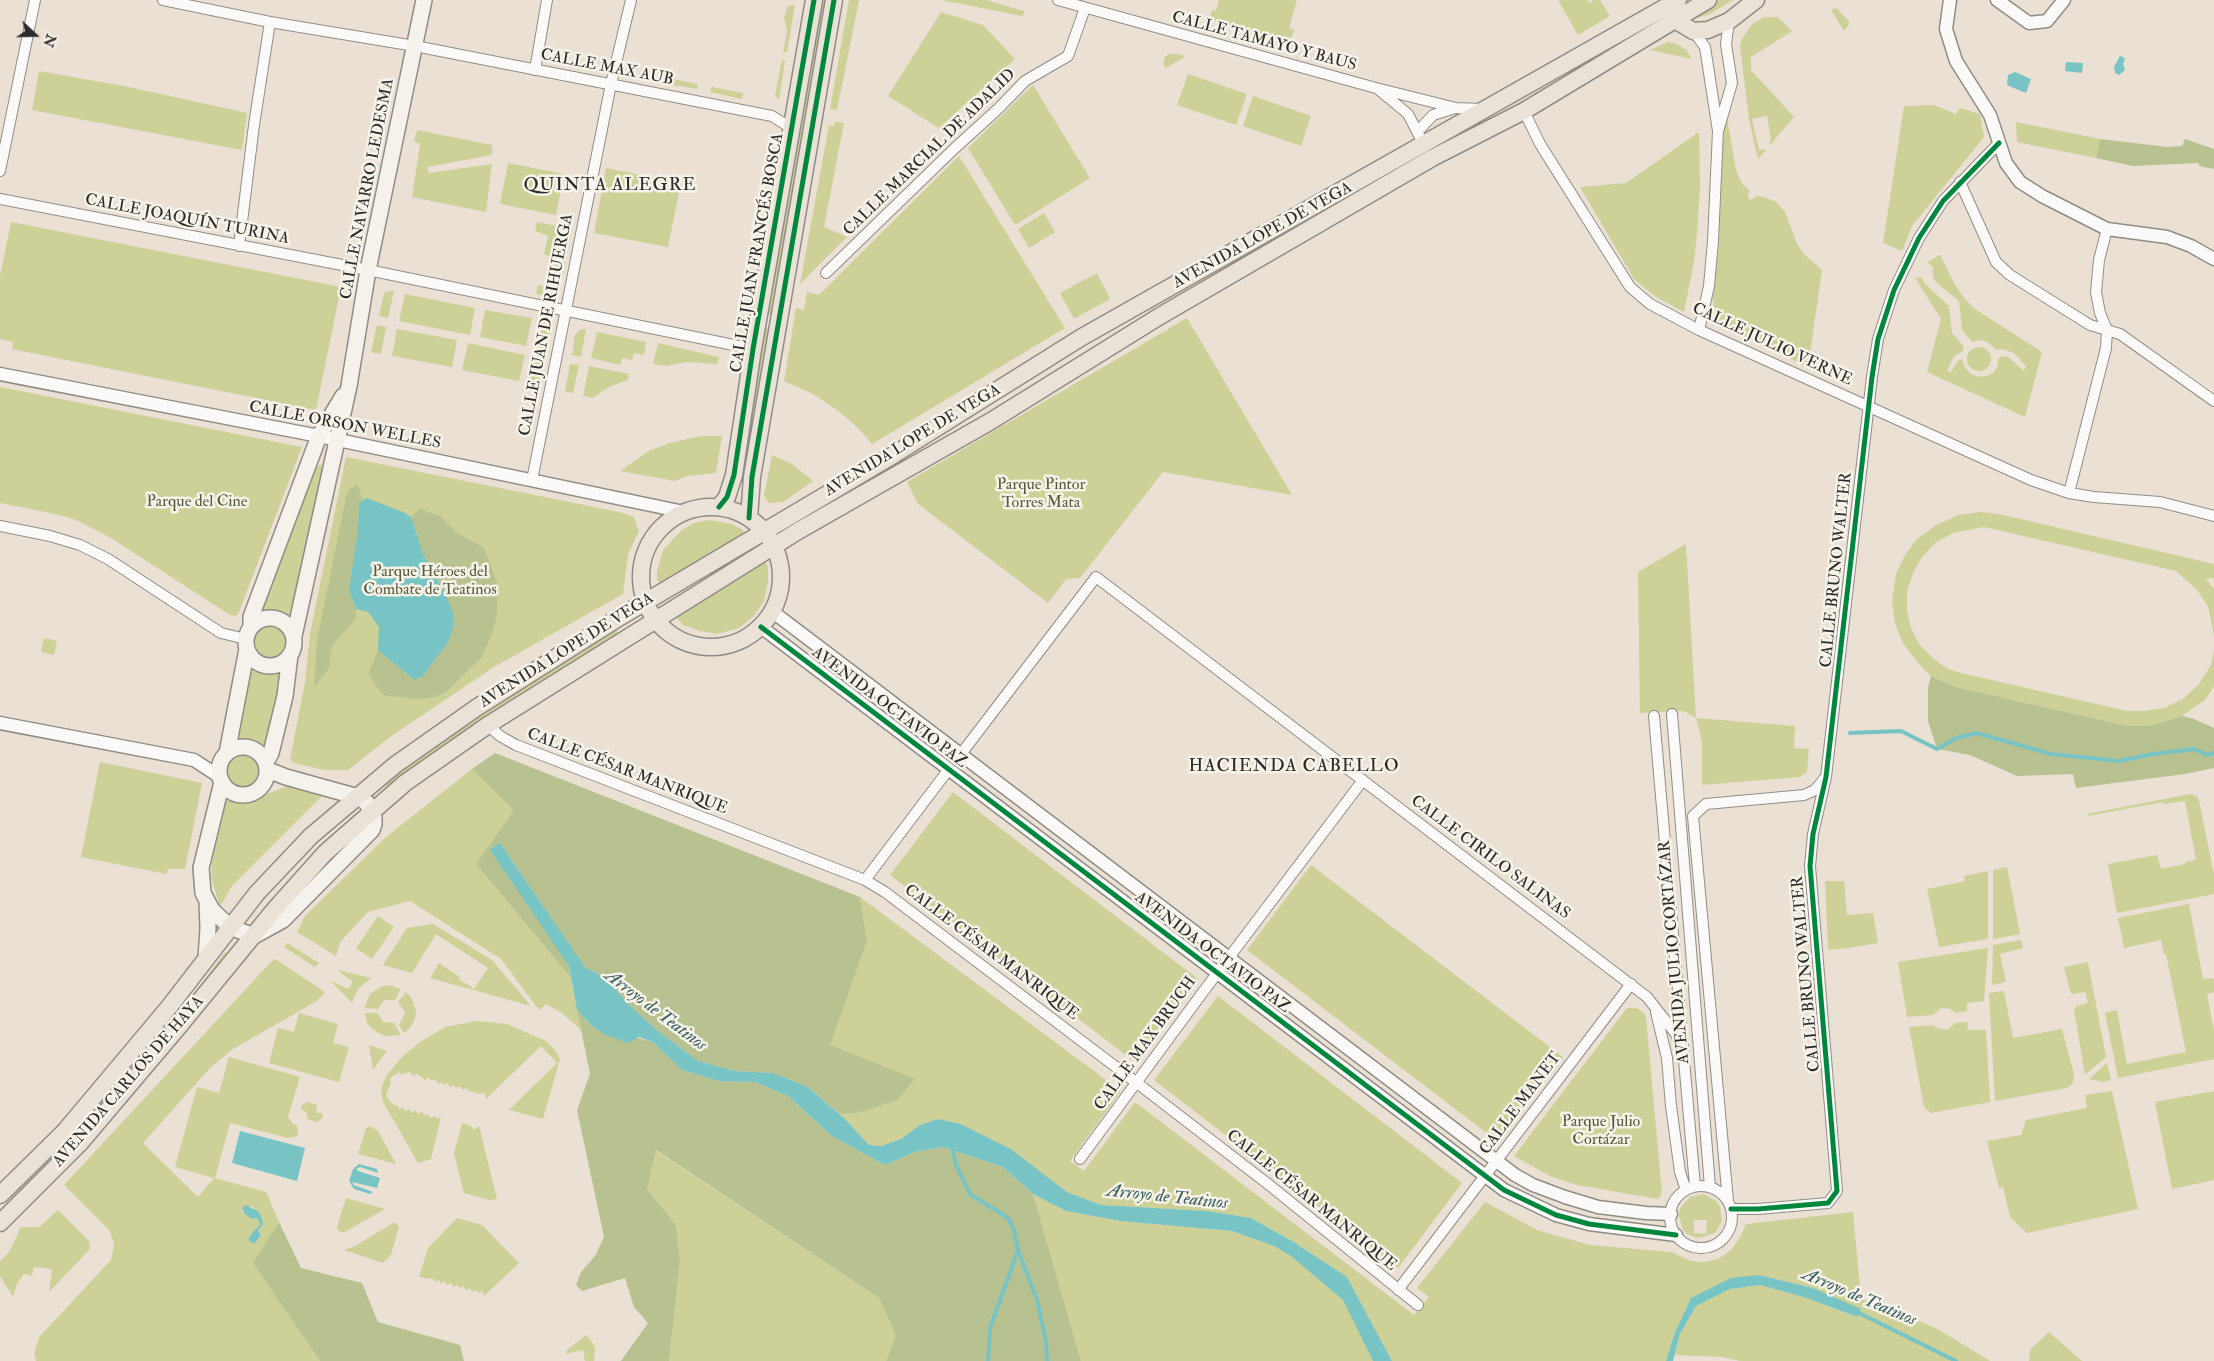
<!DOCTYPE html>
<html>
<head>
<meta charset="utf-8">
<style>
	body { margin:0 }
	#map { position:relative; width:2214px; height:1361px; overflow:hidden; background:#eae1d4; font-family:"IM FELL Double Pica",serif }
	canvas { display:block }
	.north { position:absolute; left:10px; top:10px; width:50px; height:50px; -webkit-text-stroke:4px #f7f3e8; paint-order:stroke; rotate:111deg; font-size:14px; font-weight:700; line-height:20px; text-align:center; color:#2b2b2b }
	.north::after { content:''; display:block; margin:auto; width:18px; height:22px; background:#2b2b2b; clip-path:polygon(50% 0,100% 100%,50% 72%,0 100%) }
</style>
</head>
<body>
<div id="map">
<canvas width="2214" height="1361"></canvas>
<div class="north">N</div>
</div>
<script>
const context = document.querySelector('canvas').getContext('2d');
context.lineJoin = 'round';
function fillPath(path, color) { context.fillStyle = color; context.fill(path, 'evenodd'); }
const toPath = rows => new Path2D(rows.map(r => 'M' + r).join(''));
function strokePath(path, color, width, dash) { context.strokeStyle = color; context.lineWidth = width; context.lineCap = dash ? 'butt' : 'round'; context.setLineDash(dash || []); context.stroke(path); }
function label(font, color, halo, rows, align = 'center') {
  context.font = font + ' "IM FELL Double Pica",serif'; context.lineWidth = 5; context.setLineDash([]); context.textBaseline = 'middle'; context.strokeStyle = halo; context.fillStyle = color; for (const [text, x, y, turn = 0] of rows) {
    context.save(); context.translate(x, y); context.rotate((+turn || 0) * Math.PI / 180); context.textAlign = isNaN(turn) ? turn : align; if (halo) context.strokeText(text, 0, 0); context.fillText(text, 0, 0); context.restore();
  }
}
const green = toPath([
	[820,0,826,0,772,315,766,314],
	[849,0,859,0,837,110,830,109],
	[941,0,986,0,1020,10,1024,11,1024,14,1022,16],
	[1219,0,1297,0,1289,28,1294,30,1289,44,1210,20,1212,10,1216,11],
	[1558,0,1587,0,1589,3,1594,0,1600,0,1610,16,1578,35],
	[1719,0,1733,0,1710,14,1700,17,1691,16],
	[795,5,787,52,783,52,787,31,784,17,788,6],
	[1836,8,1849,21,1849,25,1844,31,1831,10],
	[941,12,983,25,1015,59,939,128,888,96],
	[1764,17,1778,17,1792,31,1751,57,1751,70,1794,117,1771,144,1769,143,1771,140,1767,116,1752,119,1759,150,1767,149,1758,159,1749,120,1740,45,1742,39,1752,24],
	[1668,42,1677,44,1686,50,1692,59,1650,50],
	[1169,54,1176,54,1186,56,1166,68,1164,66,1164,58],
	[782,60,785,61,779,100,775,95],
	[39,71,129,87,247,113,242,150,32,110],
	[1188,74,1247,94,1236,125,1177,105],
	[662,77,698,84,697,89,660,83],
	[1033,85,1090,178,1015,225,968,148],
	[712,87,743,93,742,99,710,92],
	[1253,96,1311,116,1301,146,1243,126],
	[1934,105,1956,114,1960,108,1980,114,1984,137,1912,226,1902,251,1883,243,1904,106],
	[1727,118,1736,170,1742,184,1749,190,1748,197,1750,200,1757,196,1764,197,1776,202,1785,212,1797,244,1805,255,1822,270,1808,367,1711,321,1714,300,1712,300,1719,245,1723,134],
	[835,121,844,123,824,227,847,237,800,284,829,125,834,126],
	[2016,122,2100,139,2096,158,2017,142],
	[417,130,492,145,492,155,427,167,429,173,492,164,486,212,412,197,420,144,414,142],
	[1699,132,1700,187,1697,233,1694,262,1684,312,1656,297,1634,279,1580,187,1626,183],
	[959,156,1065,328,872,444,859,429,840,412,813,394,784,381,796,308,804,310,807,292,819,295],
	[508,163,564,174,556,215,500,204],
	[606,168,681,183,668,247,594,233],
	[1044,213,1055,232,1029,248,1018,229],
	[11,222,341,287,316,410,12,349,13,342,0,339,0,276],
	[537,222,572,229,562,279,556,275,556,268,552,258,544,254,548,236,535,231],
	[1940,255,1954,283,1964,298,1975,309,2042,352,2025,417,1927,372,1941,319,1915,278,1921,277,1925,284,1949,306,1952,333,1964,347,1962,352,1954,356,1947,371,1951,372,1957,362,1962,359,1965,368,1971,374,1979,377,1986,376,1993,373,1998,365,1998,359,2002,356,2008,357,2024,371,2026,366,2014,353,2003,349,1996,350,1988,342,1981,340,1972,342,1962,330,1959,301,1937,283,1933,278,1933,267,1927,262],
	[1097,273,1110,299,1074,319,1060,293],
	[538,285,559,289,551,296,546,296,536,294],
	[389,291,394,291,388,318,379,316,383,297,385,292],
	[405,294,475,308,470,335,399,321],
	[485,310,532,318,526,346,480,337],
	[1187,318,1292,495,1163,472,1080,578,1066,579,1048,603,918,504,907,482],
	[543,320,548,323,551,328,547,350,538,349],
	[377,325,386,327,381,354,371,352],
	[764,328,770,329,746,468,741,467],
	[397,329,457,340,452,367,392,356],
	[581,329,586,329,581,357,572,355,575,335],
	[597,332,646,342,644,355,634,353,632,360,622,358,620,365,591,358],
	[468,343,525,355,519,381,462,370],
	[658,343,719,357,717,364,686,362,666,366,653,364],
	'1967 359a12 12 0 1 1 24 0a12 12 0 1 1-24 0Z',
	[536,357,544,358,539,385,530,384],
	[570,364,579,365,573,393,565,392],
	[589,366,629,374,628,380,611,386,592,398,583,396],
	[0,387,302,447,239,612,236,616,230,615,111,538,76,520,60,515,0,503],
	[701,436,722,436,716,473,687,476,675,481,620,471,649,451,669,443],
	[772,455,792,464,813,481,783,502,769,503,764,496],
	[346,457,619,512,634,517,639,531,628,554,623,594,494,667,390,737,348,770,325,770,297,764,290,760,305,682,310,634],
	[320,464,326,469,292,619,284,613,276,611,260,613,308,478],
	[1981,512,1999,514,2214,564,2214,578,2206,579,2214,589,2214,636,2208,606,2197,590,2176,571,1984,527,1953,533,1935,543,1922,557,1914,571,1907,591,1907,610,1910,625,1919,644,1934,659,1948,669,1961,673,2127,711,2145,711,2164,708,2183,699,2199,684,2211,665,2214,649,2214,686,2205,700,2182,716,2153,725,2128,726,1956,687,1931,676,1917,662,1903,643,1895,623,1892,601,1896,574,1905,555,1917,539,1936,525,1959,515],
	[709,520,732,524,743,530,745,535,664,583,660,583,657,580,657,571,663,550,682,530,694,523],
	[1686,544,1696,718,1795,726,1794,748,1809,749,1807,772,1800,777,1702,785,1702,742,1696,718,1684,711,1640,713,1638,572],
	[765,560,768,568,768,582,764,601,754,616,739,628,717,634,700,631,683,625,675,616],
	'253 642a17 17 0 1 1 34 0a17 17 0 1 1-34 0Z',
	[615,628,618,633,502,705,456,736,388,788,384,782,452,732],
	[44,638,57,641,54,655,41,652],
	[250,662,268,671,284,669,265,749,249,741,231,744],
	'226 771a18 18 0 1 1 36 0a18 18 0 1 1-36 0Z',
	[100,762,202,783,185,869,168,869,166,874,81,857],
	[472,769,515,810,476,864,571,978,581,1030,562,1013,546,1004,539,1010,501,959,410,901,368,912,340,942,336,956,297,932,305,916,386,837],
	[288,786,322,796,232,886,220,907,211,877,212,862,226,796,248,801],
	[953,792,1198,979,1135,1062,890,875],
	[2190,794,2196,796,2199,800,2214,875,2214,894,2117,913,2108,864,2157,855,2161,869,2185,864,2185,862,2196,860,2185,801,2164,804,2163,802,2088,816,2087,814],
	[1311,865,1563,1057,1497,1141,1247,950],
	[2007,867,2020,934,1993,939,1993,870],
	[1988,871,1988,939,1939,947,1927,889,1965,881,1964,876],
	[1825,881,1844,881,1847,915,1873,913,1878,943,1849,948,1828,950],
	[860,897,1121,1091,1070,1161,1084,1171,1135,1102,1414,1315,1429,1297,1417,1288,1485,1202,1537,1230,1590,1245,1671,1252,1691,1261,1703,1262,1718,1259,1731,1250,1741,1236,1746,1224,1853,1212,1861,1299,1899,1311,1941,1331,1990,1361,1740,1361,1722,1357,1675,1355,1680,1334,1696,1306,1730,1289,1760,1285,1807,1298,1856,1317,1860,1310,1813,1288,1759,1275,1691,1298,1675,1332,1666,1361,1392,1361,1347,1277,1292,1241,1251,1218,1207,1211,1101,1205,1067,1192,1011,1149,961,1124,937,1119,920,1125,901,1139,881,1146,869,1145,840,1114,858,1113,829,1045,867,941],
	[2189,904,2203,979,2213,978,2214,982,2214,992,2207,994,2214,1031,2214,1059,2118,1078,2105,1013,2117,1010,2127,1064,2186,1052,2166,954,2164,954,2161,940,2124,948,2118,918],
	[378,916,394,927,372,959,356,948],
	[433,924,492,960,531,1006,430,978,439,963,460,977,459,979,474,989,488,968,436,934,412,973,383,965,407,928],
	[2021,940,2023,948,2000,954,2006,982,1992,985,1993,945],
	[287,943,319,963,315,967,284,947],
	[1988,948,1984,1001,1967,1003,1967,1011,1955,1013,1951,1009,1941,1008,1933,1015,1907,1017,1898,962],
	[225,952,230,955,93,1120,17,1196,5,1200,63,1143,147,1049,200,986],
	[275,959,325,992,317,1001,233,1049,211,1067,143,1143,198,1197,214,1178,175,1167,197,1087,219,1093,229,1057,300,1077,288,1117,293,1124,297,1125,298,1136,288,1138,230,1123,215,1178,266,1192,279,1222,254,1263,320,1361,36,1361,34,1352,40,1336,111,1260,114,1245,110,1231,64,1185,270,963],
	[252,1206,263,1223,262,1226,258,1232,261,1235,254,1244,248,1240,260,1225,259,1221,257,1218,252,1219,242,1211,242,1208],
	[2088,962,2106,1057,2085,1075,2074,1010,2077,1006,2088,1003,2085,992,2072,994,2070,991,2064,967],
	[337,970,371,978,358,989,352,1003,330,980,348,989,353,982],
	[388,985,401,989,395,1000,384,1000,378,1009,364,1008,370,994,382,986],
	[2004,991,2013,1038,2062,1029,2074,1074,2073,1083,2067,1088,1995,1101,1989,993],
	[406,992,411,997,416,1010,415,1019,410,1028,404,1033,399,1025,405,1013,398,1002],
	[1218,996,1462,1183,1398,1268,1154,1080],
	[1627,1008,1636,1008,1643,1012,1646,1017,1662,1193,1658,1199,1577,1185,1550,1176,1514,1156],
	[299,1013,338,1024,333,1043,349,1047,339,1082,269,1063,278,1028,294,1032],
	[365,1013,378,1013,383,1022,394,1023,401,1035,385,1036,378,1033,372,1029,367,1023],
	[477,1021,507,1024,546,1041,554,1049,560,1059,543,1119,509,1110,557,1063,541,1046,486,1099,484,1092,480,1094,469,1091,466,1088,463,1090,459,1086,456,1088,453,1085,450,1087,447,1083,444,1085,441,1082,438,1084,435,1079,431,1081,428,1077,425,1080,417,1074,413,1076,410,1072,401,1075,400,1072,391,1077,390,1081,391,1082,386,1095,391,1103,393,1103,395,1106,397,1105,399,1109,403,1107,405,1111,410,1109,411,1113,416,1110,418,1114,422,1112,424,1115,428,1114,430,1118,435,1116,437,1119,441,1117,431,1159,418,1163,383,1102,381,1089,386,1076,402,1057,420,1042,445,1027],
	[1967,1022,1968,1030,1986,1030,1990,1102,1931,1113,1924,1107,1909,1027,1933,1025,1939,1029,1948,1030,1955,1023],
	[369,1045,387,1051,373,1070],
	[2107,1063,2111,1080,2104,1082,2089,1079],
	[2112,1091,2138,1209,2027,1233,2010,1217,2003,1187,1999,1188,1987,1141,2021,1135,2026,1120,2087,1108,2085,1095],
	[2214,1091,2214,1180,2172,1189,2155,1102],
	[308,1102,317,1105,316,1108,318,1113,323,1114,322,1119,316,1122,307,1119,308,1116,305,1111,301,1109,302,1105],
	[462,1123,471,1126,474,1130,479,1126,497,1199,489,1200,464,1193,454,1154],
	[370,1126,378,1131,396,1164,358,1154,366,1128],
	[655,1150,879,1298,896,1336,886,1361,669,1361,680,1263,676,1225,647,1189],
	[1033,1194,1066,1211,1120,1221,1232,1231,1274,1246,1291,1256,1344,1300,1373,1361,1081,1361],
	[1704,1194,1716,1201,1720,1207,1722,1221,1715,1233,1698,1238,1687,1234,1683,1230,1679,1216,1680,1208,1690,1197],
	[1694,1220,1707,1220,1706,1234,1694,1233],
	[346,1198,385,1209,345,1232,341,1232,337,1229,338,1223],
	[58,1210,89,1241,90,1249,49,1292,52,1269,34,1267,32,1276,24,1274,17,1284,13,1297,0,1276,0,1261,9,1252,21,1227,39,1227],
	[457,1218,482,1225,519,1263,484,1296,482,1291,478,1293,475,1290,472,1292,470,1288,466,1290,463,1286,460,1288,457,1285,453,1287,451,1283,447,1285,445,1281,441,1284,439,1280,435,1282,432,1278,429,1279,419,1277,428,1248],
	[395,1222,399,1227,391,1255,383,1263,344,1250,353,1247],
	[2049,1332,2082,1361,2029,1361,2030,1350],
	[586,1335,595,1346,594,1361,585,1361,583,1350,566,1354,567,1350]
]);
const forest = toPath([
	[2100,139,2168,147,2182,146,2185,139,2214,149,2214,169,2199,166,2199,163,2133,166,2096,158],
	[357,484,363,500,359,503,358,529,349,590,356,609,356,618,332,646,329,668,314,688,317,641,346,497,349,490],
	[420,509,440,516,457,533,484,548,497,582,497,612,493,631,482,657,446,692,435,697,417,699,383,695,368,674,378,650,413,680,436,658,448,642,453,629,453,613,447,597,424,556,411,517],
	[1931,676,1956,687,2128,726,2153,725,2182,716,2194,719,2214,728,2214,768,2185,774,2076,788,2073,774,2017,776,1970,755,1937,749,1928,721,1928,687],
	[495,753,860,897,867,941,830,1045,915,1079,897,1100,858,1113,840,1114,808,1087,773,1073,735,1071,698,1061,659,1032,627,1003,607,979,585,967,500,843,569,966,571,978,476,864,514,810,472,769],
	[577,1010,592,1026,653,1042,682,1070,719,1081,755,1082,788,1096,832,1136,885,1165,915,1152,943,1147,1003,1167,1033,1194,1081,1361,886,1361,896,1336,879,1298,656,1150,647,1189,676,1225,680,1263,669,1361,621,1361,648,1323,634,1307,625,1278,582,1291,576,1285,581,1272,595,1256,604,1237,577,1110,590,1074],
	[279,1222,301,1268,362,1283,378,1322,460,1345,464,1361,320,1361,253,1263]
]);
const water = toPath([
	[2120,56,2125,58,2123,64,2125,70,2119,75,2115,73,2114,67],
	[2066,62,2083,63,2082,73,2065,71],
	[2015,72,2031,79,2026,93,2009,86,2007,84,2008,75],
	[367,498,403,512,411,517,424,556,447,597,453,613,453,629,448,642,423,676,414,680,378,650,379,627,368,612,356,609,349,590,358,529,359,503],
	[500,843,585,967,607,979,627,1003,659,1032,698,1061,735,1071,773,1073,808,1087,844,1118,869,1145,881,1146,901,1139,920,1125,938,1119,961,1124,1011,1149,1067,1192,1101,1205,1207,1211,1251,1218,1292,1241,1347,1277,1392,1361,1373,1361,1343,1300,1291,1256,1274,1246,1232,1231,1120,1221,1066,1211,1033,1194,1003,1167,943,1147,915,1152,885,1165,832,1136,788,1096,755,1082,719,1081,682,1070,653,1042,639,1037,628,1043,606,1035,592,1026,577,1010,569,966,490,850],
	[240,1131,305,1148,297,1181,232,1163],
	[359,1164,377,1169,378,1173,360,1167,356,1169,358,1171,380,1178,377,1188,352,1182,354,1185,373,1192,370,1194,354,1189,349,1181,353,1169],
	[246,1205,259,1212,263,1223,262,1226,258,1231,261,1235,254,1244,248,1240,253,1232,260,1225,259,1221,257,1218,252,1219,244,1213,242,1208],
	[1759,1275,1813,1288,1861,1309,1857,1317,1807,1298,1760,1285,1730,1289,1696,1306,1680,1334,1673,1361,1666,1361,1675,1332,1691,1298,1731,1278]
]);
const stream = toPath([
	[1850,733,1901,731,1937,749,1956,738,1977,733,2051,754,2119,761,2153,754,2194,749,2208,755,2214,752],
	[952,1147,956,1165,970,1194,1008,1218,1014,1230,1018,1250,1037,1300,1046,1341,1047,1361],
	[1855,1311,1956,1361],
	[988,1361,990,1328,1018,1250]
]);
const minor = toPath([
	[163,0,270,22,415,46,772,116,791,128],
	[1058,0,1376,88,1456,108,1482,109],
	[1693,31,1705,47,1718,131,1713,241,1709,286,1699,330],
	[535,70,547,0],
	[1379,90,1408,114,1424,145],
	[1524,111,1540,144,1630,287,1650,304,1699,330,2031,480,2069,493,2094,497,2160,502,2214,516],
	[1719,128,1732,83,1726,44,1729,21],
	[1418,131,1433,115,1455,108],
	[0,171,35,0],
	[1960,182,1996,262,2010,275,2090,325,2120,334,2214,401],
	[0,199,368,270,753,349],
	[239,246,254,125,270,22],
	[826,273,955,148,1000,107,1025,81,1068,56,1085,8],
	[532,480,611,84,631,0],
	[2069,493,2106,348,2107,330,2100,313,2096,292,2099,260,2107,229],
	[0,526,50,536,80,545,108,559,221,633,246,639],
	[1672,714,1710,1187],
	[1654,716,1695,1186],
	[488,725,500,736,516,745,865,880,885,892,1137,1083,1268,1184,1418,1305],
	[961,754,1096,577,1647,997,1676,1034,1682,1050],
	[865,880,949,769],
	[1656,1012,1667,1058,1671,1106,1680,1172,1686,1190],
	[1080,1159,1203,992,1363,780],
	'1670 1217a31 31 0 1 1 62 0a31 31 0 1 1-62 0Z',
	[1728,1201,1693,816,1706,804,1804,795,1815,790,1824,779],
	[1731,1209,1758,1209,1828,1203,1837,1191,1810,866,1813,834,1826,777,1872,377,1878,339,1894,290,1919,238,1943,201,1999,143],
	[1398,1290,1631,984]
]);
const tertiary = toPath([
	[1950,0,1946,29,1956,61,1990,115,2006,163,2020,182,2042,196,2107,229,2167,237,2191,246,2214,259],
	[1997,0,2029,23,2047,21,2064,0],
	[0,374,319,436,684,512],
	[773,612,1515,1175,1533,1185,1565,1197,1598,1207,1646,1213,1671,1214],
	[761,627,1504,1190,1556,1215,1589,1224,1676,1235],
	[0,723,194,760,220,777]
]);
const secondary = toPath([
	'246 642a24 24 0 1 1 48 0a24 24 0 1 1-48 0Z',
	[251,627,251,617,319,436,343,396],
	[294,636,349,386,368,270,424,0],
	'219 771a24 24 0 1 1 48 0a24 24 0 1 1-48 0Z',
	[227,753,247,649],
	[266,762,271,753,285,696,290,655],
	[222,782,201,868,203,893,212,910,230,927,254,936,283,920,372,830,374,824,374,818,367,803,358,797,286,777,268,770],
	[206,958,208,928,207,901]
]);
const primary = toPath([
	[1671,14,1675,20,1693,31,1708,30,1729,21,1756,0],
	'641 577a70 70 0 1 1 140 0a70 70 0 1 1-140 0Z',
	[719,507,727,497,734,475,753,349,814,0],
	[749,518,752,477,834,0],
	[0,1195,65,1131,169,1007,257,893,311,836,395,765,476,708,620,617,895,454,1082,337,1678,0],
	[0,1223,80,1143,180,1025,275,909,325,853,405,783,488,725,798,531,991,421,1160,316,1432,158,1524,111,1708,0]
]);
const cycleway = toPath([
	[719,507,727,497,734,475,753,349,814,0],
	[749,518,752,477,834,0],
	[761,627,1504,1190,1556,1215,1589,1224,1676,1235],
	[1731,1209,1758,1209,1828,1203,1837,1191,1810,866,1813,834,1826,777,1872,377,1878,339,1894,290,1919,238,1943,201,1999,143]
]);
const streetNames = [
	["CALLE TAMAYO Y BAUS",1264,42,15],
	["CALLE MAX AUB",607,68,11],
	["CALLE MARCIAL DE ADALID",930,153,-44],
	["CALLE NAVARRO LEDESMA",368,189,-79],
	["CALLE JOAQUÍN TURINA",187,220,11],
	["AVENIDA LOPE DE VEGA",1263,236,-29],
	["CALLE JUAN FRANCÉS BOSCA",758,253,-80],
	["CALLE JUAN DE RIHUERGA",547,325,-79],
	["CALLE JULIO VERNE",1772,345,25],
	["CALLE ORSON WELLES",345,426,11],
	["AVENIDA LOPE DE VEGA",913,441,-31],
	["CALLE BRUNO WALTER",1837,570,-84],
	["AVENIDA LOPE DE VEGA",567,651,-32],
	["AVENIDA OCTAVIO PAZ",889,708,37],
	["CALLE CÉSAR MANRIQUE",627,772,21],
	["CALLE CIRILO SALINAS",1490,858,37],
	["AVENIDA JULIO CORTÁZAR",1675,952,-95],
	["CALLE CÉSAR MANRIQUE",991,953,37],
	["AVENIDA OCTAVIO PAZ",1212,953,37],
	["CALLE BRUNO WALTER",1807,974,-95],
	["CALLE MAX BRUCH",1146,1044,-54],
	["AVENIDA CARLOS DE HAYA",129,1082,-49],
	["CALLE MANET",1521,1104,-53],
	["CALLE CÉSAR MANRIQUE",1311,1201,39]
];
const parkNames = [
	["Parque Pintor",1041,486],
	["Torres Mata",1041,504],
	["Parque del Cine",197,503],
	["Parque Héroes del",430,573],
	["Combate de Teatinos",430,591],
	["Parque Julio",1601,1123],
	["Cortázar",1601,1141]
];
const neighbourhoodNames = [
	["QUINTA ALEGRE",610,186],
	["HACIENDA CABELLO",1294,767]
];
const waterNames = [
	["Arroyo de Teatinos",655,1011,37],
	["Arroyo de Teatinos",1167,1198,6],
	["Arroyo de Teatinos",1859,1298,23]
];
fillPath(green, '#cdd097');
fillPath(forest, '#b8c291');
fillPath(water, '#78c3c4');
strokePath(stream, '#78c3c4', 4);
strokePath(minor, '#908c85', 12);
strokePath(tertiary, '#908c85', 15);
strokePath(secondary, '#908c85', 18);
strokePath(primary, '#908c85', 19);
strokePath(minor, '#fcfaf9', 10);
strokePath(tertiary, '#fcfaf9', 12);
strokePath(secondary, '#f5f1eb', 15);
strokePath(primary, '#ebe2d7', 16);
strokePath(cycleway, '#00873e', 5);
label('16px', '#2b2b2b', '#f7f3e8', streetNames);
label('16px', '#55593c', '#f7f3e8', parkNames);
context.letterSpacing = '1px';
label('18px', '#2b2b2b', '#f7f3e8', neighbourhoodNames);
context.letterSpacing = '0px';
label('italic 18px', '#355c5e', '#f7f3e8', waterNames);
</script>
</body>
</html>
